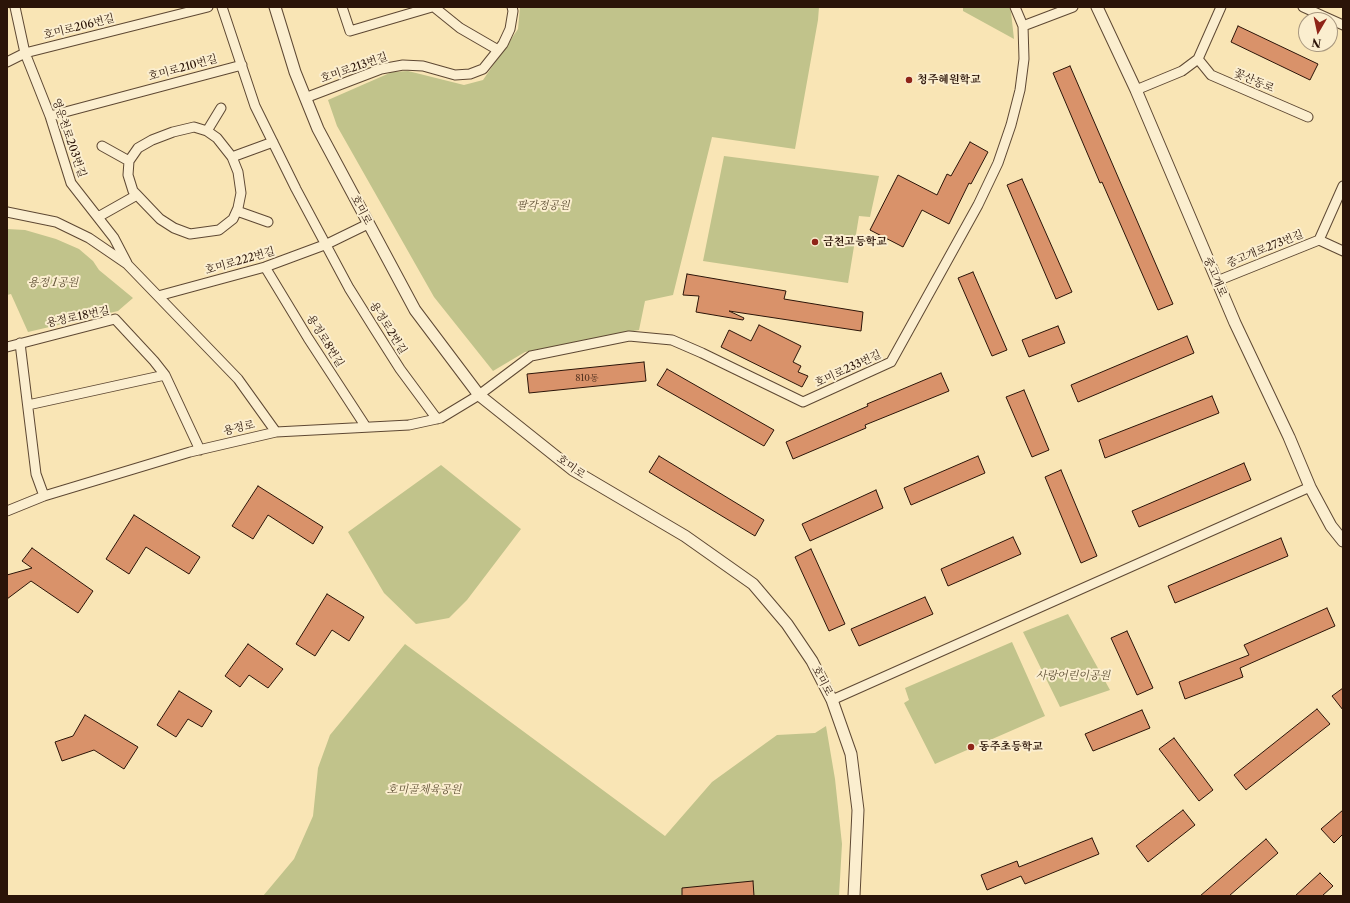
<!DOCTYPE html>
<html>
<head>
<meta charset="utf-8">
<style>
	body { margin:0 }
	#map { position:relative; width:1350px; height:903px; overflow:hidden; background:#f9e5b5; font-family:"Libre Caslon Text",serif }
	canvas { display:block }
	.frame { position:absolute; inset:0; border:8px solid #2b1408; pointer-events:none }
	.north { position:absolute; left:1298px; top:12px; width:40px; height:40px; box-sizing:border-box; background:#fbeecf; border:1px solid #a8977f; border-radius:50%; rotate:189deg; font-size:11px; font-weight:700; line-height:16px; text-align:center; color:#2b1408 }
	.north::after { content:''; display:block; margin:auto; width:14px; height:18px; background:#8f2418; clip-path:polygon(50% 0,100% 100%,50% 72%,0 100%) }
</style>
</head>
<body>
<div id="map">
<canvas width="1350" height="903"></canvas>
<div class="frame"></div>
<div class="north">N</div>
</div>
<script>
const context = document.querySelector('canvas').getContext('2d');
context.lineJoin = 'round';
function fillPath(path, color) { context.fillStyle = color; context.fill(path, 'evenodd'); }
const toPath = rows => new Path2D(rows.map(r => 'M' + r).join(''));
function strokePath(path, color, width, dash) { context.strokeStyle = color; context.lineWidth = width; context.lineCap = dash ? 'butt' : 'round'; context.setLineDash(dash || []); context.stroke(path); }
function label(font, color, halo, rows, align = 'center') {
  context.font = font + ' "Libre Caslon Text","Noto Serif KR",serif'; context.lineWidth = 4; context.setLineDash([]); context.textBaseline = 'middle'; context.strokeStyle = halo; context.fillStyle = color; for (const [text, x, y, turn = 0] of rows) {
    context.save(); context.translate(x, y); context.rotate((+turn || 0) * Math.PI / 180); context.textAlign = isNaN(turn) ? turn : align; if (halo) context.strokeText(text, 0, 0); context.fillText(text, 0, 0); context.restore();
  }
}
const green = toPath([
	[520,7,819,7,818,20,795,149,712,137,673,295,645,301,639,330,525,352,493,371,434,297,337,126,328,100,392,72,408,71,464,85,483,80,518,29],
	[963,7,1009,7,1011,12,1014,39,963,11],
	[724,156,879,176,870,217,859,216,848,283,703,261],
	[7,229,25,230,56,239,79,249,93,261,99,270,133,298,118,311,28,332,11,294,7,295],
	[441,465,521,529,467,600,449,618,416,624,384,593,348,532],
	[1068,614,1110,690,1060,707,1023,632],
	[1012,642,1045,716,935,764,904,703,909,700,905,688],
	[405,644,665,836,712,782,777,735,815,733,826,726,835,779,842,844,839,896,263,896,294,859,313,816,318,768,330,735]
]);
const building = toPath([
	[1238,26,1318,64,1310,80,1231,42,1238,26],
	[1070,66,1173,304,1158,310,1102,182,1100,183,1053,73,1070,66],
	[970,142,988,152,971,184,969,183,949,224,922,210,903,247,870,230,898,175,937,195,947,174,951,176,970,142],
	[1022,179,1072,292,1056,299,1007,185,1022,179],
	[973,272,1007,350,992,356,958,278,973,272],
	[687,274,786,291,784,299,863,312,861,331,729,311,744,318,743,320,696,312,699,296,683,295,687,274],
	[759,325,801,346,793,362,801,366,798,372,808,376,802,387,721,347,729,330,751,341,759,325],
	[1058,326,1065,343,1029,357,1022,340,1058,326],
	[1187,336,1194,353,1078,402,1071,385,1187,336],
	[644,362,646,381,529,393,527,374,644,362],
	[667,369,774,430,764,446,657,385,667,369],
	[941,373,949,391,865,425,866,428,793,459,786,442,868,406,867,404,941,373],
	[1024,390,1049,450,1032,457,1006,397,1024,390],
	[1212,396,1219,413,1105,458,1099,440,1212,396],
	[659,456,764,520,755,536,649,472,659,456],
	[978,456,985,473,911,505,904,488,978,456],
	[1244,463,1251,480,1139,527,1132,511,1244,463],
	[1061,470,1097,556,1081,563,1045,477,1061,470],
	[258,486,323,527,313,544,268,515,253,539,232,526,258,486],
	[876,490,883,508,810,541,802,524,876,490],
	[134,515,200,557,189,574,146,547,129,574,106,559,134,515],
	[1013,537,1021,554,948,586,941,569,1013,537],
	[1281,538,1288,556,1175,603,1168,586,1281,538],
	[32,548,93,591,78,613,31,581,7,599,7,575,32,568,22,561,32,548],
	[811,549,845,624,829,631,795,557,811,549],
	[327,594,364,617,349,641,332,630,315,656,296,644,327,594],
	[925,597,933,614,859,646,851,629,925,597],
	[1327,608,1335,626,1240,668,1243,677,1185,699,1179,682,1249,655,1244,645,1327,608],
	[1127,631,1153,688,1137,695,1111,638,1127,631],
	[248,644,283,669,268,688,249,675,240,687,225,676,248,644],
	[1343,688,1343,710,1332,696,1343,688],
	[179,691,212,711,202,727,188,719,176,737,157,725,179,691],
	[1317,709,1330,724,1246,790,1234,775,1317,709],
	[1142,710,1150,728,1093,751,1085,734,1142,710],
	[85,715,138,747,124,769,94,750,62,761,55,742,73,736,85,715],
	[1174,738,1213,790,1199,801,1159,749,1174,738],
	[1183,810,1195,825,1148,862,1136,846,1183,810],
	[1343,810,1343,834,1334,843,1321,829,1343,810],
	[1092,838,1099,854,1025,884,1021,876,987,890,981,875,1017,861,1019,867,1092,838],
	[1266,839,1278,853,1229,896,1200,896,1266,839],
	[1320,873,1333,886,1322,896,1295,896,1320,873],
	[753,881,754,896,682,896,682,888,753,881]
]);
const minor = toPath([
	[15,7,25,53,50,116,71,183,114,238,127,263],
	[222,7,255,106,296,189,349,288,374,328,400,369,437,419],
	[342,7,350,31,432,7],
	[434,7,460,28,498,50],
	[1303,7,1343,25],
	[1023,26,1073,7],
	[1198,59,1211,75,1308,117],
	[7,62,25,53,208,7],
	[1136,90,1182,71,1198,59,1221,7],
	[305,98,381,69,403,65,423,66,455,75,470,74,483,69,503,44,510,29,513,11,512,7],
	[50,116,242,65],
	[207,131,221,108],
	[102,146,129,161],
	[232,157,217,138,207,131,194,127,173,132,152,140,138,148,129,161,128,175,133,191,137,195,160,219,174,228,190,234,219,230,233,219,238,208,241,193,238,172,232,157,273,142],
	[237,211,268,222],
	[7,212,56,222,89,238,127,264,238,379,276,432],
	[98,217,137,195],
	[1319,240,1343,186],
	[265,267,308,338,366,427],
	[1217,281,1319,240,1343,251],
	[158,296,265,267,327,244,368,224],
	[20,343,36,474,44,496],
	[7,347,115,319,154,361,165,375,200,450],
	[28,405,165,375],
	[7,511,44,496,190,452,276,432,409,425,441,418,479,395,531,356,629,336,672,340,702,353,803,402,891,362,978,205,998,163,1011,125,1020,90,1024,59,1023,26,1015,7],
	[832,700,1310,487]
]);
const tertiary = toPath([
	[275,7,295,72,318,129,415,310,479,395,573,470,685,536,753,584,787,624,812,661,832,700,851,754,858,810,854,896],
	[1097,7,1136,90,1235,323,1289,437,1310,487,1331,526,1343,541]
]);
const markers = [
	[909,80,4,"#8f2418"],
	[815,242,4,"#8f2418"],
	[971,747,4,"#8f2418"]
];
const numberNames = [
	["810동",587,378]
];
const streetNames = [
	["호미로206번길",79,27,-14],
	["호미로210번길",183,68,-15],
	["호미로213번길",354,68,-19],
	["꽃산동로",1254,81,23],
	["영운천로203번길",69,138,71],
	["호미로",361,210,62],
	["중고개로273번길",1265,249,-22],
	["호미로222번길",240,261,-16],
	["중고개로",1215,277,67],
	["용정로18번길",78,317,-12],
	["용정로2번길",388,328,58],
	["용정로8번길",325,341,58],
	["호미로233번길",848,369,-25],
	["용정로",239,428,-13],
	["호미로",571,467,35],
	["호미로",822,681,62]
];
const poiNames = [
	["청주혜원학교",917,80],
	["금천고등학교",823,242],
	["동주초등학교",979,747]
];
const parkNames = [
	["팔각정공원",543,206],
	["용정 1공원",53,283],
	["사랑어린이공원",1073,676],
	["호미골체육공원",424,790]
];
fillPath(green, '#c1c38b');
fillPath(building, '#d9926a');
strokePath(building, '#2b1408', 1);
strokePath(minor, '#5e4833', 11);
strokePath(tertiary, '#5e4833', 13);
strokePath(minor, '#fbeecf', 9);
strokePath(tertiary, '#fbeecf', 11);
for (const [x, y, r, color] of markers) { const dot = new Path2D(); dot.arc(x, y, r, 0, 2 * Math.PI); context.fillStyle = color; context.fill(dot); strokePath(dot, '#fbeecf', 1.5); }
label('9px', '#563420', null, numberNames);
label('11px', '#2b1408', '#fbeecf', streetNames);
label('bold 11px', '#2b1408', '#fbeecf', poiNames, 'left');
label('italic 11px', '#605136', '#fbeecf', parkNames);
</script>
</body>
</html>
